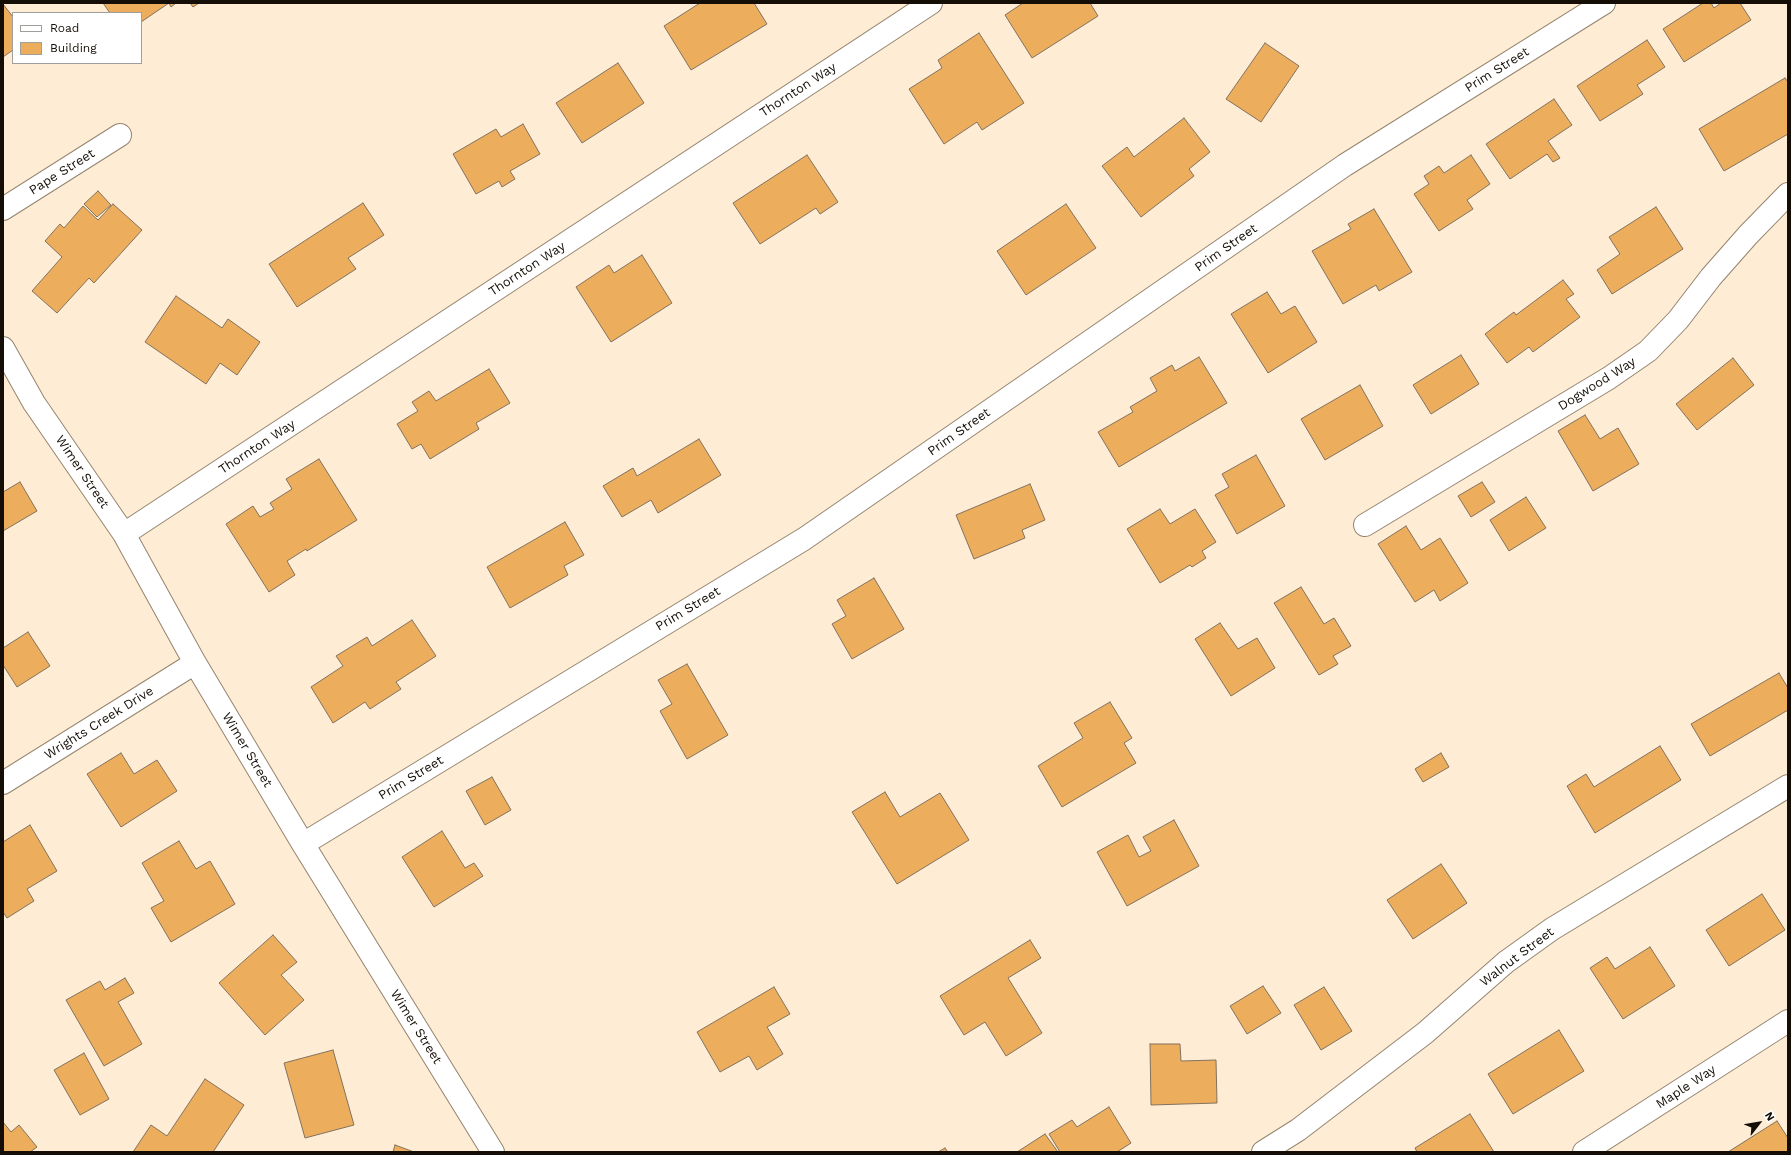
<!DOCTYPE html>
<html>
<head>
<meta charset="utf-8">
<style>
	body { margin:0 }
	#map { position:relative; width:1791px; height:1155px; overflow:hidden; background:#feecd5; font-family:"Work Sans",sans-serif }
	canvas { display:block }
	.frame { position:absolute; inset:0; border:4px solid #140e07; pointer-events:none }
	.legend { position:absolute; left:12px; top:12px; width:130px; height:52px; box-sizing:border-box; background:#fff; border:1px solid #a19f9c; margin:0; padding:5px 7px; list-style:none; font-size:12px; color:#140e07 }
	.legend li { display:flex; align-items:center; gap:8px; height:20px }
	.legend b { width:20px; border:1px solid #a19f9c }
	.north { position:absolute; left:1739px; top:1103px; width:40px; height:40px; -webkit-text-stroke:3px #fff; paint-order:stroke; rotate:59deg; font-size:11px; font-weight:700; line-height:16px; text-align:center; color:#140e07 }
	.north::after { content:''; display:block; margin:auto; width:14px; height:18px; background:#140e07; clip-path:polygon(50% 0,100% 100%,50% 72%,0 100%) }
</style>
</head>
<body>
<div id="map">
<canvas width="1791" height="1155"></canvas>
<div class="frame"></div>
<ul class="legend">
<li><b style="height:5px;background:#fff"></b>Road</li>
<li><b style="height:11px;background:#ecae5c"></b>Building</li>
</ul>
<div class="north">N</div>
</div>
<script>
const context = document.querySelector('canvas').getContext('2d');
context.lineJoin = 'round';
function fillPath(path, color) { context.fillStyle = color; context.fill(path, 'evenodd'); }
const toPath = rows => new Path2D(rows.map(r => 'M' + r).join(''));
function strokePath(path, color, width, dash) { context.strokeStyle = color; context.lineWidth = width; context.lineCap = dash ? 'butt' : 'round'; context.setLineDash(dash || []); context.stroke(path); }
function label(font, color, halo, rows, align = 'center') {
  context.font = font + ' "Work Sans",sans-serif'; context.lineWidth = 3; context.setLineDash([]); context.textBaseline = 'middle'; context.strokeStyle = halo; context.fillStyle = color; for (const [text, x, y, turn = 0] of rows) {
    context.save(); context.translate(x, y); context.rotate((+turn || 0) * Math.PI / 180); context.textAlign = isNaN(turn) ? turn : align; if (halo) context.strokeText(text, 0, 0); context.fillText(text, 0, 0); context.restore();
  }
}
const building = toPath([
	[103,3,176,3,171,7,169,3,141,22,141,13,110,13,103,3],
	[190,3,199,3,193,7,190,3],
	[700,3,754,3,767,24,691,70,664,26,700,3],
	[1023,3,1090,3,1098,16,1032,58,1005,15,1023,3],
	[1703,3,1711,3,1714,8,1721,3,1740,3,1751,20,1684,62,1663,29,1703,3],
	[3,4,13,17,13,50,3,57,3,4],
	[979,33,1024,103,982,130,977,122,944,144,909,89,942,68,938,60,979,33],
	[1647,40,1665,67,1637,85,1643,94,1600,121,1577,86,1647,40],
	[1265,43,1299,66,1261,122,1226,99,1265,43],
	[618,63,644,103,582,143,556,103,618,63],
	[1785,78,1788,82,1788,134,1724,171,1699,129,1785,78],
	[1554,99,1572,125,1548,141,1560,158,1553,162,1547,154,1510,179,1486,144,1554,99],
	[1184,118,1210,152,1189,169,1194,176,1141,217,1102,166,1127,147,1134,157,1184,118],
	[523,124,540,154,510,171,515,179,502,187,499,181,476,194,453,154,496,129,501,137,523,124],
	[807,155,838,202,820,214,816,208,760,244,733,203,807,155],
	[1471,155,1490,184,1467,200,1473,209,1439,231,1414,194,1429,184,1424,176,1439,166,1444,173,1471,155],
	[98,191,111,205,97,217,84,204,98,191],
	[363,203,384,235,348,258,356,269,297,307,269,264,363,203],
	[113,204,142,230,94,283,89,278,57,313,32,291,62,257,45,241,60,224,64,228,83,206,98,220,113,204],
	[1066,204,1096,248,1026,295,997,251,1066,204],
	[1656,207,1683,249,1612,294,1597,270,1620,254,1609,237,1656,207],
	[1374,209,1412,272,1379,291,1376,285,1343,304,1312,251,1351,229,1348,224,1374,209],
	[642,255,672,303,611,342,576,287,609,265,614,273,642,255],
	[1563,280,1574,294,1566,299,1580,317,1533,352,1529,347,1507,363,1485,334,1514,312,1516,315,1563,280],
	[1267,292,1281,314,1295,306,1317,342,1268,373,1231,314,1267,292],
	[176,296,222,328,228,319,260,342,237,375,220,363,206,384,145,342,176,296],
	[1461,355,1479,384,1431,414,1413,385,1461,355],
	[1199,357,1227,403,1119,467,1098,432,1133,412,1130,407,1157,391,1150,378,1172,365,1175,371,1199,357],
	[1733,358,1754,385,1697,430,1676,404,1733,358],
	[489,369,510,403,476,423,479,429,430,459,421,444,412,449,397,424,418,411,412,402,429,391,436,401,489,369],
	[1360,385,1383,426,1325,460,1301,419,1360,385],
	[1585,415,1600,439,1618,428,1639,464,1593,491,1558,431,1585,415],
	[699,439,721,475,658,513,651,500,622,517,603,486,633,468,637,476,699,439],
	[1256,455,1285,506,1237,534,1215,495,1229,487,1222,474,1256,455],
	[319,459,357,520,307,551,306,549,287,561,295,575,269,592,226,524,253,506,260,517,274,509,270,503,292,489,286,479,319,459],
	[20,482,37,511,3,531,3,492,20,482],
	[1482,482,1495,502,1471,517,1458,496,1482,482],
	[1030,484,1045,520,1022,530,1025,538,974,559,956,515,1030,484],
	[1526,497,1546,528,1509,551,1490,520,1526,497],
	[1160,509,1170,524,1195,509,1216,542,1202,551,1206,558,1192,567,1190,565,1160,583,1127,529,1160,509],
	[565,522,584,555,564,566,568,575,510,608,487,567,565,522],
	[1406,526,1421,550,1440,538,1468,583,1440,601,1434,590,1415,602,1378,544,1406,526],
	[874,578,904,629,852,659,832,624,846,616,837,600,874,578],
	[1301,587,1324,624,1334,618,1351,646,1333,656,1338,664,1319,675,1274,603,1301,587],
	[412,620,436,656,396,682,401,689,370,709,365,702,333,723,311,687,343,666,336,656,367,637,372,646,412,620],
	[1220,623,1238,649,1257,638,1275,668,1231,696,1195,639,1220,623],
	[28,632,50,666,17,687,3,665,3,648,28,632],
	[687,664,728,735,687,759,660,711,672,704,658,680,687,664],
	[1779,673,1788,688,1788,710,1710,756,1691,724,1779,673],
	[1110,702,1132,738,1124,743,1136,763,1062,807,1038,766,1083,738,1074,723,1110,702],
	[1660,746,1681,780,1595,833,1567,786,1586,774,1594,787,1660,746],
	[121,753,134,774,157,760,177,791,121,827,87,774,121,753],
	[1441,753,1449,767,1423,782,1415,769,1441,753],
	[492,777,511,810,485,825,466,791,492,777],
	[885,792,900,817,940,793,969,840,897,884,852,812,885,792],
	[1174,820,1199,866,1127,906,1097,852,1128,835,1139,857,1151,851,1143,837,1174,820],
	[30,825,57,871,27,889,34,901,7,918,3,912,3,842,30,825],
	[442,831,465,868,474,863,483,876,434,907,402,857,442,831],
	[179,841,196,869,210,861,235,904,171,942,151,908,164,901,142,863,179,841],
	[1441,864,1467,903,1413,939,1387,900,1441,864],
	[1762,894,1785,930,1729,966,1706,930,1762,894],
	[273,935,297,962,281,975,304,1000,265,1035,219,983,273,935],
	[1030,940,1041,958,1008,978,1042,1033,1006,1056,985,1022,964,1035,940,996,1030,940],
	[1650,947,1675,986,1623,1019,1590,968,1607,957,1615,969,1650,947],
	[125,978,134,993,118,1002,142,1044,104,1066,66,1000,100,981,105,990,125,978],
	[1263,986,1281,1013,1247,1034,1230,1006,1263,986],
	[774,987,790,1014,767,1027,783,1054,757,1070,749,1056,720,1072,697,1032,774,987],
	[1324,987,1352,1031,1321,1050,1294,1005,1324,987],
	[1559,1030,1584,1071,1513,1114,1488,1074,1559,1030],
	[1150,1044,1180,1044,1181,1061,1216,1060,1217,1103,1151,1105,1150,1044],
	[333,1050,354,1125,305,1138,284,1063,333,1050],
	[84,1053,109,1099,80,1115,54,1070,84,1053],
	[205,1079,244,1105,213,1152,133,1152,151,1125,167,1136,205,1079],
	[1109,1107,1131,1143,1117,1152,1060,1152,1049,1134,1072,1120,1077,1127,1109,1107],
	[1470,1114,1494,1152,1417,1152,1415,1148,1470,1114],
	[1777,1121,1788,1138,1788,1152,1728,1152,1777,1121],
	[3,1122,11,1132,19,1125,37,1147,30,1152,3,1152,3,1122],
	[1045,1134,1058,1152,1017,1152,1045,1134],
	[395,1145,414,1152,393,1152,395,1145],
	[945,1148,948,1152,938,1152,945,1148]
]);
const minor = toPath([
	[3,209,120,135],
	[3,348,34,403,124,534,195,663,303,844,493,1152],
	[1365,525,1609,378,1648,351,1678,320,1711,277,1748,235,1788,194],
	[124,534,931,3],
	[3,783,195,663],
	[303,844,804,539,1345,165,1604,3],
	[1263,1152,1298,1130,1425,1033,1506,962,1552,929,1788,786],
	[1584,1152,1788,1021]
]);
const streetNames = [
	["Prim Street",1497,70,-32],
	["Thornton Way",798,90,-33],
	["Pape Street",62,172,-32],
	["Prim Street",1226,248,-35],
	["Thornton Way",527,269,-33],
	["Dogwood Way",1597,384,-32],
	["Prim Street",959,432,-35],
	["Thornton Way",257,447,-33],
	["Wimer Street",82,472,56],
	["Prim Street",688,609,-31],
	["Wrights Creek Drive",99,723,-32],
	["Wimer Street",247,750,59],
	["Prim Street",411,778,-31],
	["Walnut Street",1517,957,-37],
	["Wimer Street",416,1027,58],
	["Maple Way",1686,1087,-33]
];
fillPath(building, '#ecae5c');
strokePath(building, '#82715e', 1);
strokePath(minor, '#94846f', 24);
strokePath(minor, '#fff', 22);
label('13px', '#140e07', '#fff', streetNames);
</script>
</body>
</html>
